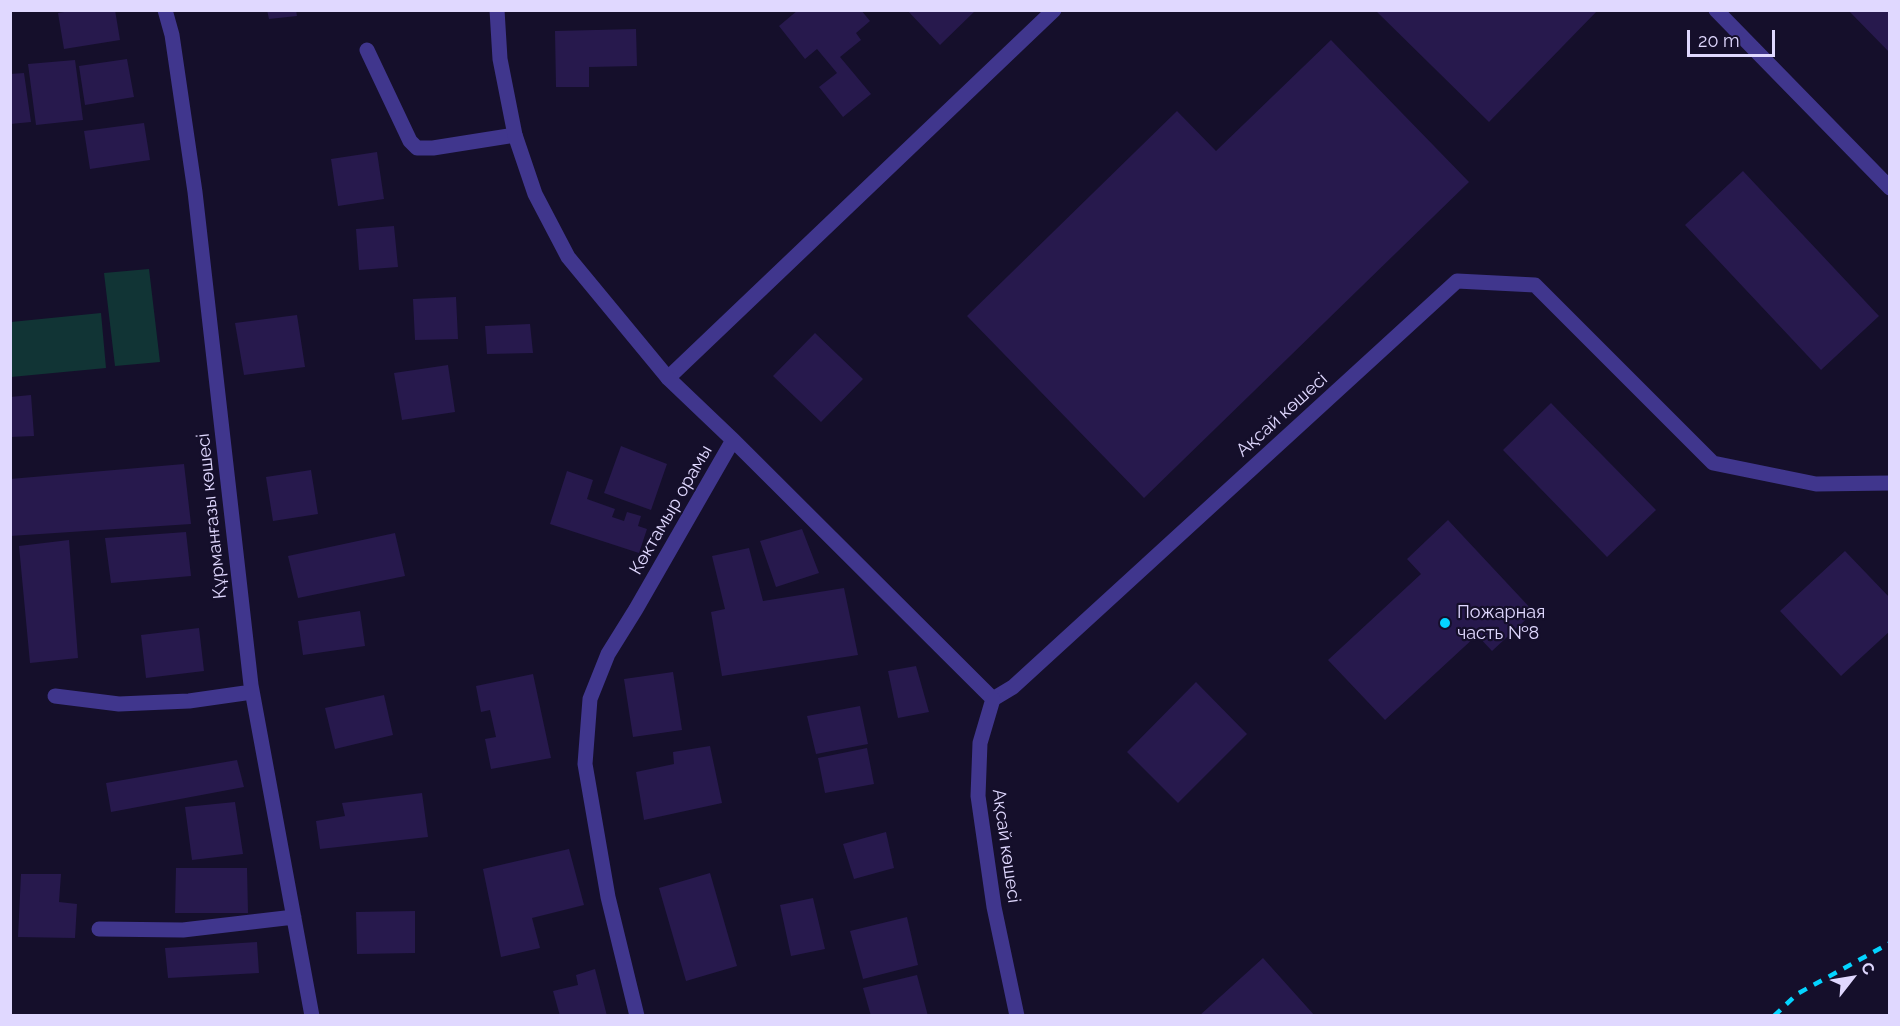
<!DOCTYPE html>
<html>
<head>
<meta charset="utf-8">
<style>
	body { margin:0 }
	#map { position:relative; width:1900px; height:1026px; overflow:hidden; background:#150f2b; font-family:Raleway,sans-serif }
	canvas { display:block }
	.frame { position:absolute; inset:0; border:12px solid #e0d8ff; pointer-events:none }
	.north { position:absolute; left:1822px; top:948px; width:60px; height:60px; -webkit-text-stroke:4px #150f2b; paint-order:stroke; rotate:59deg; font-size:16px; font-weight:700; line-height:24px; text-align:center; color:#e0d8ff }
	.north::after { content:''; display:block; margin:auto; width:21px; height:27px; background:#e0d8ff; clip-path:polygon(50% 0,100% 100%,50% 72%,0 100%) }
	.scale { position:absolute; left:1687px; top:30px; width:88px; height:27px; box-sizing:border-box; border:3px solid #e0d8ff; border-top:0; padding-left:8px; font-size:18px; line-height:21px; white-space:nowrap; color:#e0d8ff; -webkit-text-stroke:4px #150f2b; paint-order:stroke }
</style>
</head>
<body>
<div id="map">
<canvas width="1900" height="1026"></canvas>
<div class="frame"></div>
<div class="north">С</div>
<div class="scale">20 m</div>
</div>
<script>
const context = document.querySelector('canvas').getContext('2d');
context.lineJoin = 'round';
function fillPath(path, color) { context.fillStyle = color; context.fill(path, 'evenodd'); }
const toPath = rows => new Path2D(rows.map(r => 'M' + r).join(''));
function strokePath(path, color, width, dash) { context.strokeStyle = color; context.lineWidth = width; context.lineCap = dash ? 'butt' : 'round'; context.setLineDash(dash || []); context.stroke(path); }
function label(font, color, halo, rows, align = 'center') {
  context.font = font + ' Raleway,sans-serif'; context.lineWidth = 4.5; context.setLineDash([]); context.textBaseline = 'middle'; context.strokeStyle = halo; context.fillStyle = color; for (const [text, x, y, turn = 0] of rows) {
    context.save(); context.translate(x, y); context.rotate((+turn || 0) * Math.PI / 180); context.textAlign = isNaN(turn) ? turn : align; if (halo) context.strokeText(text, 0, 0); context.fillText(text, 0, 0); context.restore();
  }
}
const green = toPath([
	[149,269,160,362,115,366,104,273],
	[101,313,106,368,11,377,11,322]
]);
const building = toPath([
	[76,10,115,10,120,40,64,49,58,13],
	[267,10,296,10,297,16,269,19],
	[798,10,861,10,870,21,856,33,861,40,840,57,871,94,843,117,819,87,837,73,817,49,805,59,779,26],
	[907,10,976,10,940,45],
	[1375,10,1598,10,1489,122],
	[1848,10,1890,10,1890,53],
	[636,29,637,66,589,67,589,87,556,87,555,31],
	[1331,40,1469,182,1144,498,967,316,1177,111,1216,151],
	[127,59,134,97,85,105,79,66],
	[75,60,83,120,36,125,28,64],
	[24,73,31,122,10,124,10,74],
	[144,123,150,160,90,169,84,131],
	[377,152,384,199,338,206,331,159],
	[1743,171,1879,316,1821,370,1685,225],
	[394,226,398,267,359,270,356,229],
	[456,297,458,339,415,340,413,299],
	[297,315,305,367,244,375,235,323],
	[530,324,533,353,487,354,485,326],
	[815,333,863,379,821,422,773,376],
	[448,365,455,412,402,420,394,373],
	[31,395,34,436,10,437,10,397],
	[1551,403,1656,510,1607,557,1503,450],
	[621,446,667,464,651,510,604,493],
	[184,464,191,524,10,536,10,479],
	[311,470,318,514,273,521,266,477],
	[567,471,593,480,587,499,615,509,612,517,624,521,627,512,641,516,638,526,647,529,639,553,550,524],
	[1448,520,1534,612,1492,651,1477,635,1385,720,1328,660,1421,574,1407,559],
	[802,529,819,573,776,587,760,541],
	[186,532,191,576,111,583,105,538],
	[395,533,405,576,298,598,288,556],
	[69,540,78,658,30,663,19,546],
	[749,548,763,601,844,588,858,655,722,676,711,612,725,609,712,556],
	[1845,551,1890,598,1890,631,1841,676,1780,611],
	[360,611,365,646,303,655,298,621],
	[199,628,204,671,146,678,141,635],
	[916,666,929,712,898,718,888,671],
	[673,672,682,730,633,737,624,679],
	[533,674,551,758,491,769,485,739,496,737,490,710,481,712,476,686],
	[1196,682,1247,734,1178,803,1127,752],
	[384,695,393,735,335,749,325,708],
	[860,706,868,744,816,754,807,716],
	[710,746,722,803,644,820,636,772,674,764,673,752],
	[867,748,874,784,825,793,818,758],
	[237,760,244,787,111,812,106,783],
	[422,793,428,837,320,849,316,821,345,816,342,803],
	[235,802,243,854,192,860,185,807],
	[886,832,894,868,854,879,843,844],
	[569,849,584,905,532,918,540,948,501,957,483,869],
	[176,868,247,868,248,913,175,913],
	[710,873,737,966,686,981,659,888],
	[21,874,61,874,59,902,77,904,75,938,18,937],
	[813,898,825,949,791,956,780,905],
	[415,911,415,953,357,954,356,912],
	[907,917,918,965,863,979,850,931],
	[257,942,259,973,168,978,165,948],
	[1263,958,1315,1016,1199,1016],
	[595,969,607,1016,560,1016,553,991,578,985,576,975],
	[917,975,928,1016,871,1016,863,988]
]);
const lane = toPath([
	[1716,10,1890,188],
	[367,50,410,141,417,148,433,148,515,135],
	[668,378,1054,10],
	[993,699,1013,687,1457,281,1535,285,1713,463,1816,484,1890,483]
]);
const street = toPath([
	[165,10,172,35,195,192,251,685,312,1016],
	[497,10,500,59,515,135,535,194,568,257,668,378,733,440,993,699,980,743,978,796,994,907,1017,1016],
	[55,696,119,704,189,701,252,692],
	[99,929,183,930,294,917],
	[637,1016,608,897,585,764,590,699,608,654,636,609,733,440]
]);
const rail = toPath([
	[1774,1016,1797,994,1890,943]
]);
const markers = [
	[1445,623,6,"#04d4ff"]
];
const streetNames = [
	["Ақсай көшесі",1282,415,-42],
	["Көктамыр орамы",671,510,-60],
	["Құрманғазы көшесі",212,516,-96],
	["Ақсай көшесі",1006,846,82]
];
const poiNames = [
	["Пожарная",1457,613],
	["часть №8",1457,634]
];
fillPath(green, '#113435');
fillPath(building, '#27194d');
strokePath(lane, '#40368d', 15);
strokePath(street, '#40368d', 15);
strokePath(rail, '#04d4ff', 4.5, [9, 8]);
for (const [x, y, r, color] of markers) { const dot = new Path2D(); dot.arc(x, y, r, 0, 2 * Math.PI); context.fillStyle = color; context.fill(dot); strokePath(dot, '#150f2b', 2); }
label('18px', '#e0d8ff', '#150f2b', streetNames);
label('18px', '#e0d8ff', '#150f2b', poiNames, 'left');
</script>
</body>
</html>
